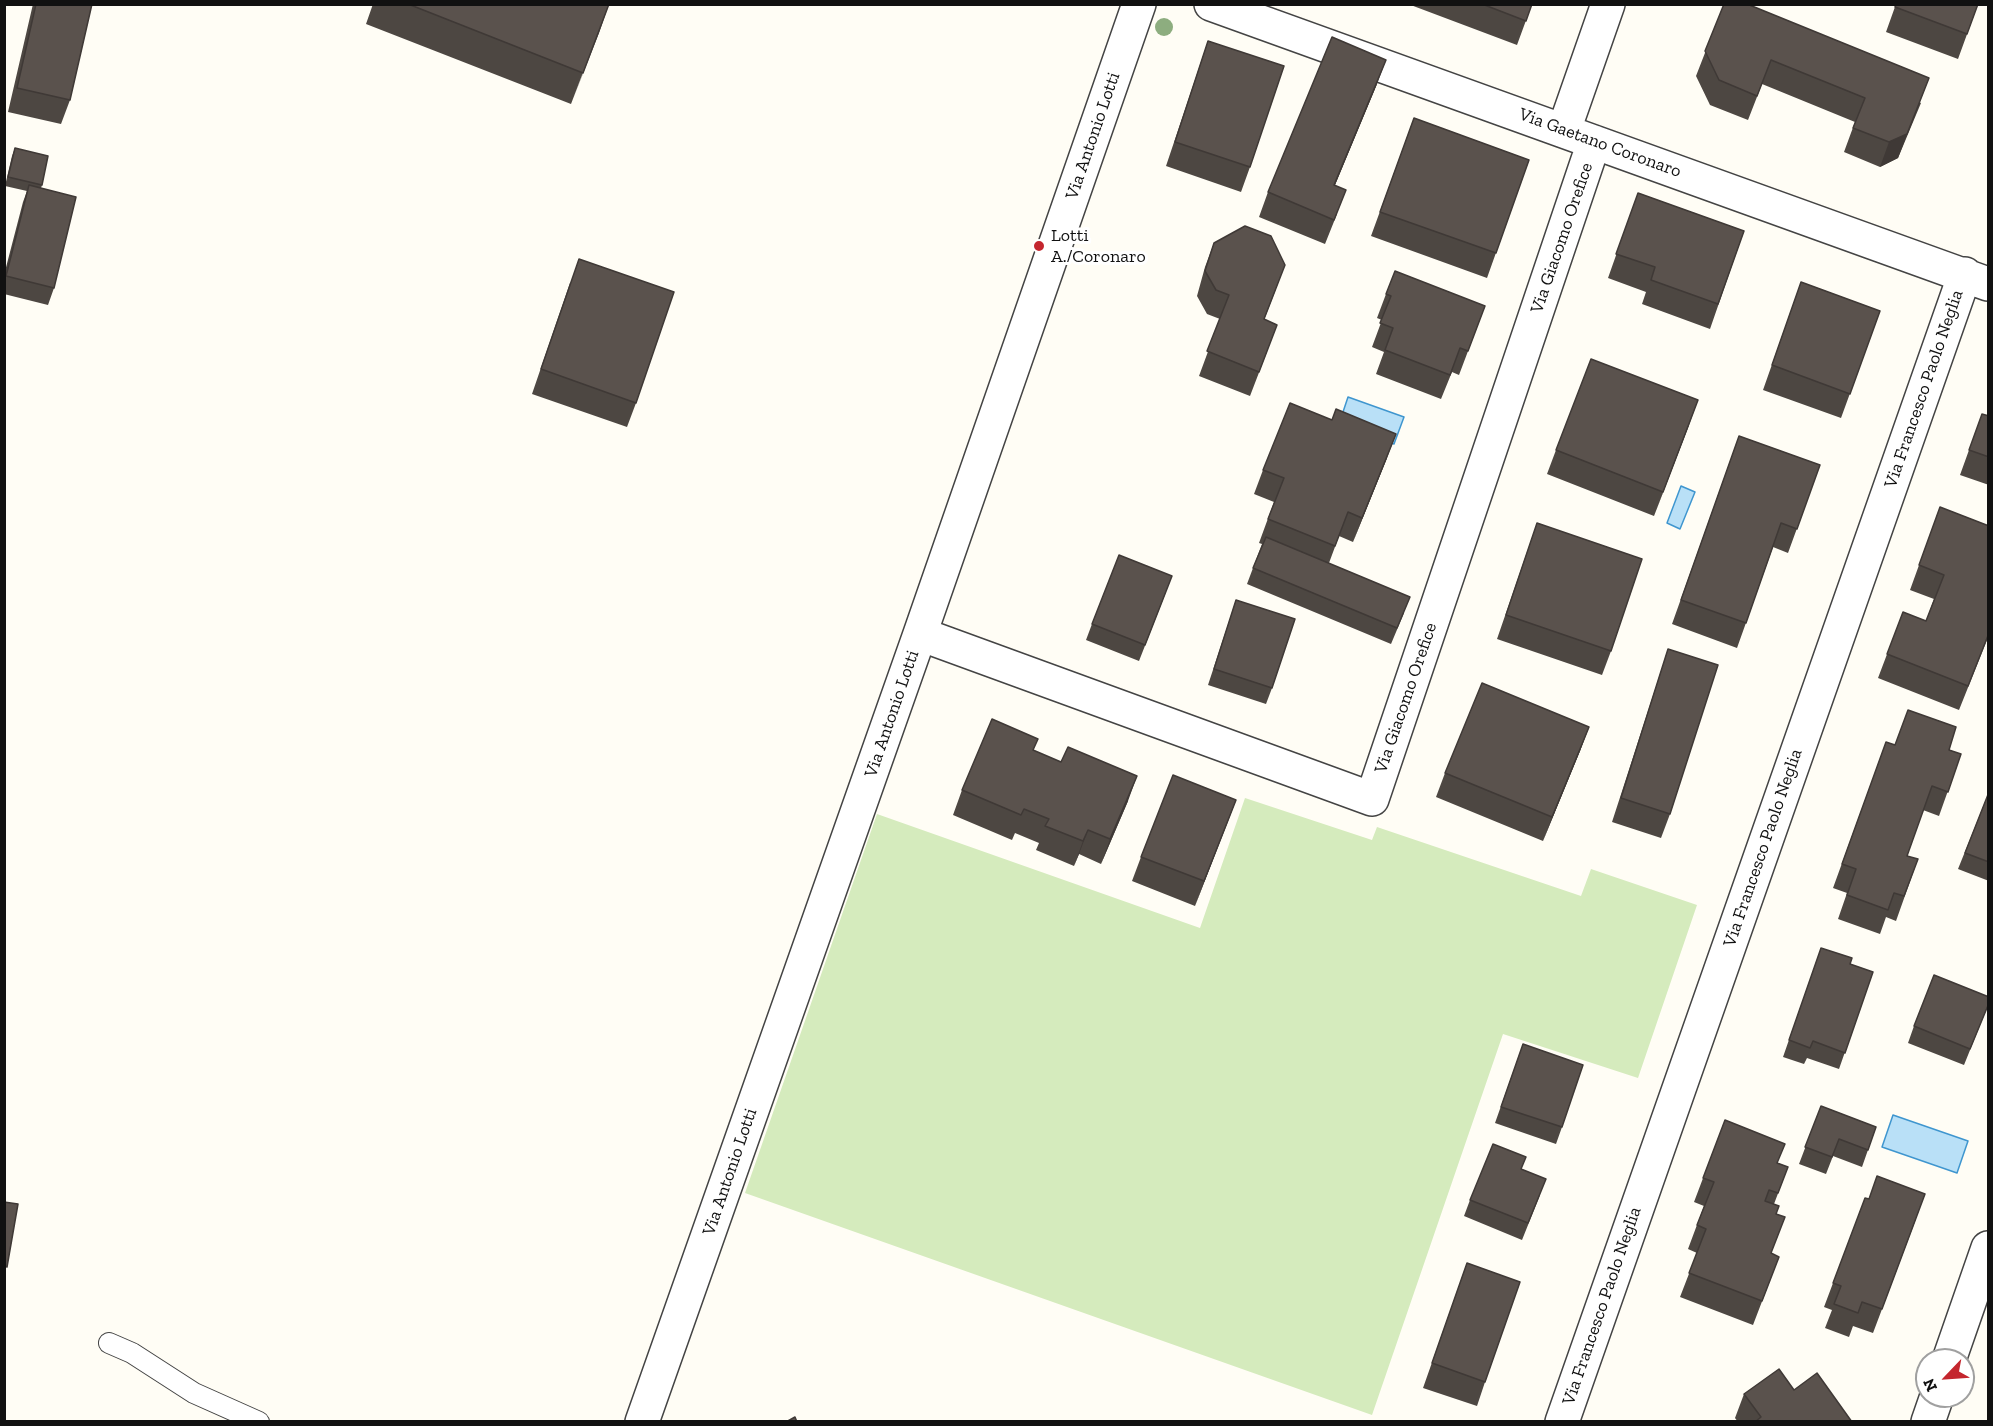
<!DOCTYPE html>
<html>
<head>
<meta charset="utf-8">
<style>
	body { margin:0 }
	#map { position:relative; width:1993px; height:1426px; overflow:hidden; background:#fffdf5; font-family:"Zilla Slab",serif }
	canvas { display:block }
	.frame { position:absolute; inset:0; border:6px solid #111; pointer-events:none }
	.north { position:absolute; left:1915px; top:1348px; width:60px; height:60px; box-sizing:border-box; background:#fff; border:2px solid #a0a0a0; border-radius:50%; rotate:245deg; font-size:16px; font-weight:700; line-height:24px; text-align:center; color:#111 }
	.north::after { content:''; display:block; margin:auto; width:21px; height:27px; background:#c4262e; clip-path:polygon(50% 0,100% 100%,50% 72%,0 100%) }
</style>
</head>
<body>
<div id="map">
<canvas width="1993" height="1426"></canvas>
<div class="frame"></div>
<div class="north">N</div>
</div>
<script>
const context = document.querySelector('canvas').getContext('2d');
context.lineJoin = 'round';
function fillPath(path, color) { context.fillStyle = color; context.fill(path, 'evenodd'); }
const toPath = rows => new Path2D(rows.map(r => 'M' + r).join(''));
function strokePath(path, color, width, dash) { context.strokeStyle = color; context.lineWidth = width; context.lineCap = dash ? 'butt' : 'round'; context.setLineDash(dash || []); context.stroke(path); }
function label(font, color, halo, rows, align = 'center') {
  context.font = font + ' "Zilla Slab",serif'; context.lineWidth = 6; context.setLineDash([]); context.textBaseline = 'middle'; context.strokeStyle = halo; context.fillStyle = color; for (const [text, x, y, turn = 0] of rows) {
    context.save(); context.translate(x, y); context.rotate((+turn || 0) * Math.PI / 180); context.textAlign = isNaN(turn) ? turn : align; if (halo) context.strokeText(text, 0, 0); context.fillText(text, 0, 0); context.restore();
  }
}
const green = toPath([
	[1245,798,1372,840,1377,827,1581,896,1591,869,1697,905,1638,1078,1503,1034,1372,1415,745,1193,877,814,1200,928]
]);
const water = toPath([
	[1348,397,1404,417,1394,444,1339,424,1348,397],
	[1681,486,1695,492,1680,529,1667,523,1681,486],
	[1893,1115,1968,1141,1957,1173,1882,1147,1893,1115]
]);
const service = toPath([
	[109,1343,132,1353,194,1393,259,1422]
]);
const minor = toPath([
	[1211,4,1988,284],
	[1564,130,1608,4],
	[920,634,1372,799,1594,142],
	[1949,1360,1988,1248],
	[642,1422,920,634,1139,4],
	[1562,1422,1965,274],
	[1928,1422,1937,1396]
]);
const trees = [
	[1164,27]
];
const wall = toPath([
	[33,4,92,4,70,100,61,124,8,112],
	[373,4,609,4,571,104,366,24],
	[1408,4,1532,4,1517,45],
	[1724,4,1921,103,1898,158,1880,167,1844,152,1855,122,1762,84,1748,120,1710,105,1696,76],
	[1896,4,1978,4,1958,59,1886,32],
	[1208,41,1250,167,1241,192,1166,166],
	[1377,84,1335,185,1337,214,1325,244,1259,217,1268,192],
	[1414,118,1529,160,1487,278,1371,236],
	[15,148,42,185,41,188,54,288,48,305,4,294,4,275,23,202,27,191,5,186,12,156],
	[1638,193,1744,231,1710,329,1642,304,1646,292,1608,278],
	[1214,243,1276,289,1264,320,1268,349,1250,396,1199,376,1220,319,1207,314,1197,296,1205,267],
	[1801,282,1880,311,1841,418,1763,390],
	[570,283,636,403,627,427,532,394],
	[1386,294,1485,306,1459,375,1452,372,1441,399,1376,374,1384,352,1372,347,1382,320,1377,318],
	[1982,414,1989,416,1989,485,1960,475],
	[1689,425,1654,516,1547,474,1556,450],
	[1739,436,1820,465,1788,553,1773,547,1737,648,1672,624],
	[1387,458,1353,542,1339,536,1329,563,1404,613,1391,644,1247,584,1262,544,1259,543,1274,502,1254,494,1263,470],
	[1940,507,1989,526,1989,635,1959,710,1878,678,1903,612,1926,621,1934,599,1910,590],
	[1537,523,1611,651,1602,675,1497,639],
	[1166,592,1139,661,1086,640,1092,624],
	[1236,600,1272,688,1266,704,1208,685],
	[1668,649,1670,814,1661,838,1612,822,1660,674],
	[1589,727,1580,751,1543,841,1436,797,1445,773],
	[1886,742,1895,745,1949,750,1961,754,1939,816,1923,810,1907,856,1918,859,1896,921,1886,917,1880,934,1838,919,1847,893,1833,888],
	[1033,750,1128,801,1101,864,1079,854,1074,866,1036,850,1039,843,1015,833,1012,840,953,815,962,790],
	[1989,792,1989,881,1958,869],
	[1236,800,1195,906,1132,881,1141,857],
	[1821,948,1850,964,1873,972,1839,1069,1807,1058,1804,1064,1783,1057],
	[1989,1003,1964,1065,1908,1043,1914,1026],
	[1523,1044,1562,1127,1556,1144,1495,1123],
	[1821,1106,1876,1127,1862,1167,1833,1156,1826,1174,1799,1164],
	[1725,1120,1778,1163,1788,1167,1774,1204,1776,1214,1771,1253,1779,1257,1753,1325,1680,1297,1697,1253,1688,1249,1704,1206,1694,1202],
	[1522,1169,1540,1195,1522,1240,1464,1216,1470,1200],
	[1865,1198,1916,1219,1873,1333,1853,1326,1849,1337,1825,1328,1832,1310,1824,1307],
	[1467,1263,1485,1382,1477,1406,1423,1388],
	[1794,1390,1852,1422,1738,1422,1735,1418,1744,1394]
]);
const shadedWall = toPath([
	[609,4,599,33,571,104,583,73],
	[1386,60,1377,84,1325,209,1334,185],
	[1929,78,1898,158,1880,167,1889,142],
	[1698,400,1689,425,1654,516,1663,492],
	[1396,434,1387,458,1353,542,1362,518],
	[1589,727,1580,751,1543,841,1552,817],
	[1137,776,1128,801,1101,864,1110,839],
	[1236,800,1227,824,1195,906,1204,881],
	[1088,830,1079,854,1074,866,1083,841]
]);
const building = toPath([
	[36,4,92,4,70,100,17,88,36,4],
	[408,4,609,4,583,73,408,4],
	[1482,4,1532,4,1526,21,1482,4],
	[1724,4,1747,4,1929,78,1907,134,1889,142,1853,128,1865,98,1771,60,1757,96,1719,80,1705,51,1724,4],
	[1896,4,1978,4,1967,34,1895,7,1896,4],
	[1332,37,1386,60,1334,185,1346,190,1334,220,1268,192,1332,37],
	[1208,41,1284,66,1250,167,1175,142,1208,41],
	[1414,118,1529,160,1496,253,1380,212,1414,118],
	[15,148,48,156,42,185,8,177,15,148],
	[29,185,76,197,54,288,6,276,29,185],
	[1638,193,1744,231,1718,304,1651,280,1655,267,1616,254,1638,193],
	[1245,226,1271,236,1285,265,1264,319,1277,325,1259,372,1207,351,1229,295,1216,290,1205,271,1214,243,1245,226],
	[579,259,674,292,636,403,541,369,579,259],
	[1395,271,1485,306,1468,351,1460,348,1450,375,1385,350,1393,328,1380,323,1391,296,1386,294,1395,271],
	[1801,282,1880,311,1850,394,1772,365,1801,282],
	[1591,359,1698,400,1663,492,1556,450,1591,359],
	[1290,403,1332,420,1336,409,1396,434,1362,518,1348,512,1335,546,1268,519,1284,478,1263,470,1290,403],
	[1982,414,1989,416,1989,457,1969,450,1982,414],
	[1739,436,1820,465,1797,529,1781,523,1746,623,1681,600,1739,436],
	[1940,507,1989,526,1989,633,1968,686,1887,654,1903,612,1926,621,1944,575,1919,565,1940,507],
	[1537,523,1642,559,1611,651,1506,615,1537,523],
	[1266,537,1410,597,1397,628,1253,568,1266,537],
	[1119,555,1172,576,1145,645,1092,624,1119,555],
	[1236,600,1295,619,1272,688,1214,669,1236,600],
	[1668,649,1718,665,1670,814,1621,798,1668,649],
	[1482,683,1589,727,1552,817,1445,773,1482,683],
	[1908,710,1956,727,1949,750,1961,754,1948,792,1932,786,1907,856,1918,859,1904,896,1894,893,1888,910,1847,895,1856,869,1842,864,1886,742,1895,745,1908,710],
	[992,719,1038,739,1033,750,1061,762,1068,747,1137,776,1110,839,1088,830,1083,841,1045,826,1049,819,1024,809,1021,815,962,790,992,719],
	[1173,775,1236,800,1204,881,1141,857,1173,775],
	[1989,792,1989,862,1965,853,1989,792],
	[1821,948,1852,958,1850,964,1873,972,1845,1053,1813,1041,1810,1048,1789,1040,1821,948],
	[1934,975,1989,997,1989,1003,1970,1049,1914,1026,1934,975],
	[1523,1044,1583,1065,1562,1127,1501,1107,1523,1044],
	[1821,1106,1876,1127,1868,1150,1839,1139,1832,1157,1805,1147,1821,1106],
	[1725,1120,1785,1144,1777,1163,1788,1167,1778,1193,1769,1190,1765,1201,1779,1206,1776,1214,1785,1217,1771,1253,1779,1257,1762,1301,1689,1273,1706,1229,1697,1225,1714,1182,1703,1178,1725,1120],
	[1493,1144,1526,1157,1521,1169,1546,1179,1528,1223,1470,1200,1493,1144],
	[1877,1176,1925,1194,1882,1309,1862,1302,1858,1313,1834,1304,1841,1286,1833,1283,1865,1198,1869,1199,1877,1176],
	[4,1202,18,1204,7,1267,4,1266,4,1202],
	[1467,1263,1520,1282,1485,1382,1432,1363,1467,1263],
	[1779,1369,1794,1390,1817,1373,1852,1422,1755,1422,1761,1417,1744,1394,1779,1369],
	[795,1417,797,1422,786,1422,795,1417]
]);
const markers = [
	[1039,246,6,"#c4262e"]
];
const streetNames = [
	["Via Antonio Lotti",1093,136,-71],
	["Via Gaetano Coronaro",1600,143,20],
	["Via Giacomo Orefice",1562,238,-71],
	["Via Francesco Paolo Neglia",1924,389,-71],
	["Via Giacomo Orefice",1406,698,-71],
	["Via Antonio Lotti",892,714,-71],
	["Via Francesco Paolo Neglia",1763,848,-71],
	["Via Antonio Lotti",730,1172,-71],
	["Via Francesco Paolo Neglia",1602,1306,-71]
];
const poiNames = [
	["Lotti",1051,236],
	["A./Coronaro",1051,257]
];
fillPath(green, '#d5ebbd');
fillPath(water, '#b9e0f7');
strokePath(water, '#3f96cf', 1.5);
strokePath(service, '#444', 22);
strokePath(minor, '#444', 36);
strokePath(service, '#fff', 20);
strokePath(minor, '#fff', 33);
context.fillStyle = '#8dad7f';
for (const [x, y] of trees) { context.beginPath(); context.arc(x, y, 9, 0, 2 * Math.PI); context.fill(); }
fillPath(wall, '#4d4742');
fillPath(shadedWall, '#3f3936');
fillPath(building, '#5a524d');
strokePath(building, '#3f3936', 1.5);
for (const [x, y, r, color] of markers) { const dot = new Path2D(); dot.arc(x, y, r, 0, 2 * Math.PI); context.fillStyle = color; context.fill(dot); strokePath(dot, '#fff', 2); }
label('18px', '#111', '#fff', streetNames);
label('18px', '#111', '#fff', poiNames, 'left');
</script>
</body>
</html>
